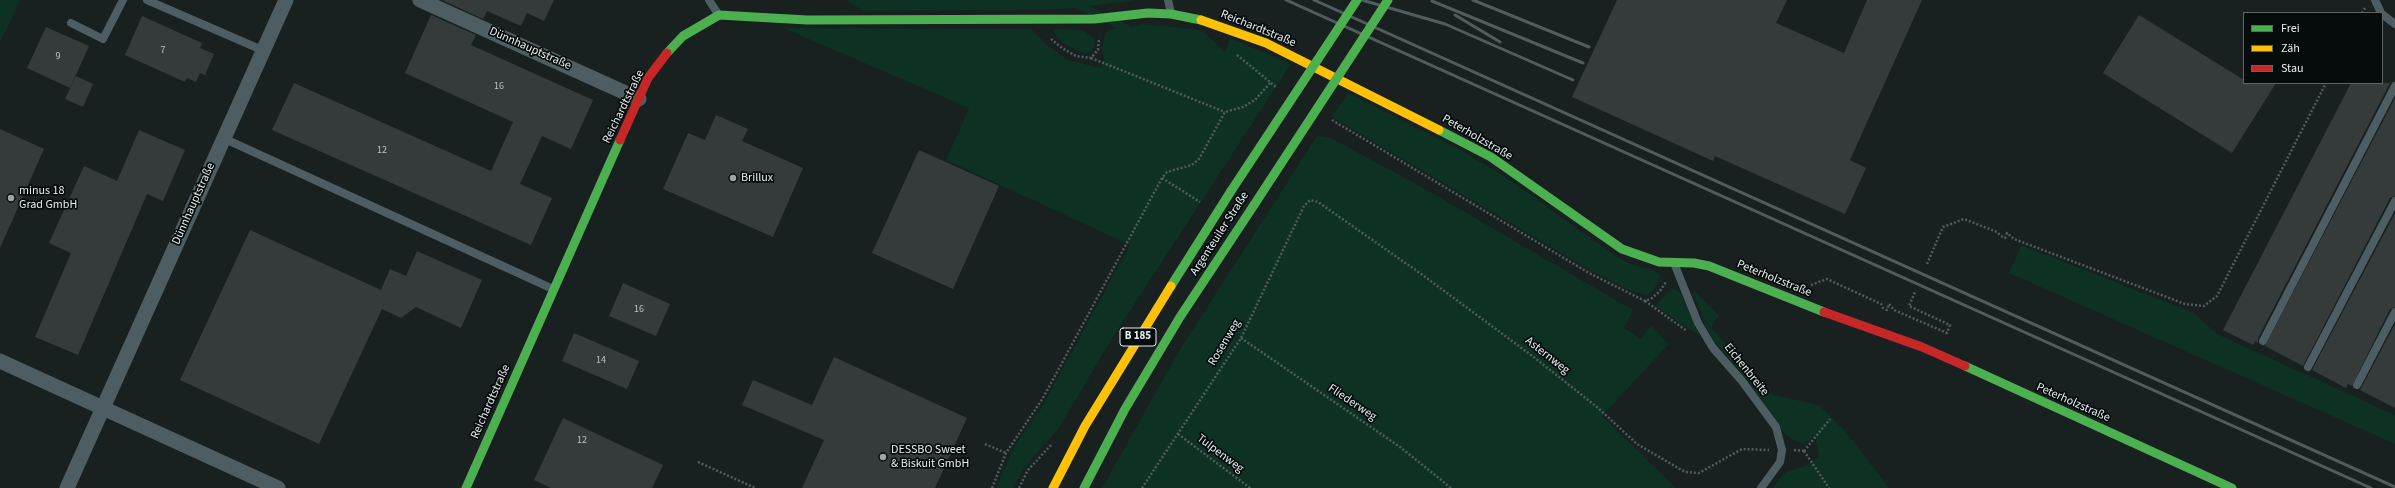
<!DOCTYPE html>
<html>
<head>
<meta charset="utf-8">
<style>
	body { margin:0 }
	#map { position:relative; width:2395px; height:488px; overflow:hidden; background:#182020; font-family:"Source Sans 3",sans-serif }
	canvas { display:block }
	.legend { position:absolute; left:2243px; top:12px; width:140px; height:72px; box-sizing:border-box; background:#060b0b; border:1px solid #5f6666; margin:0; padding:5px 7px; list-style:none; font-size:12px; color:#e5eeef }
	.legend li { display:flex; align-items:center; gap:8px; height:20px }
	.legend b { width:20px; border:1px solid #5f6666 }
</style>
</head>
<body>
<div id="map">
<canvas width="2395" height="488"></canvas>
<ul class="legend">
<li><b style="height:5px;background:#4caf50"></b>Frei</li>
<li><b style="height:5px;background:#ffc107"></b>Zäh</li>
<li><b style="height:5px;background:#c62828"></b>Stau</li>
</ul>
</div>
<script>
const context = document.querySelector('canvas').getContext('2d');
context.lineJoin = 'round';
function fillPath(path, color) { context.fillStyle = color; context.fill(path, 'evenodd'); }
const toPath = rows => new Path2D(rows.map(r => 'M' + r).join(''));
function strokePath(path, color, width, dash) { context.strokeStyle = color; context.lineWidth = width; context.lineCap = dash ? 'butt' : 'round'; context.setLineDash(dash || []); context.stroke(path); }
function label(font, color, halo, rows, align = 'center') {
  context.font = font + ' "Source Sans 3",sans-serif'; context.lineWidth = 3.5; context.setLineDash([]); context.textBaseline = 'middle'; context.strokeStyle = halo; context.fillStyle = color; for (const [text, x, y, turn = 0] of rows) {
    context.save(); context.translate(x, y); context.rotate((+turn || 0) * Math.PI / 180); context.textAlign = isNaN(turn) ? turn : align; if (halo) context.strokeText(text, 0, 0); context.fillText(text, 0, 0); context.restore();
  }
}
const green = toPath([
	[0,0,20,0,0,43],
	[849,0,1137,0,1089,6,1132,27,1143,24,1201,30,1226,52,1230,38,1291,64,1111,340,1059,428,1024,468,1013,488,996,488,1015,445,1040,410,1130,245,946,160,969,108,783,28,1031,29,1047,45,1068,60,1101,68,1104,57,1102,49,1104,39,1107,31,1117,28,1075,8,1041,10,864,11,848,2],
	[1054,29,1083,30,1093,38,1095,43,1092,51,1084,53,1071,48,1061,41,1054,33],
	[1348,93,1457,148,1510,180,1614,255,1631,264,1657,272,1660,276,1654,290,1647,295,1634,292,1588,269,1332,117],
	[1317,136,1331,138,1427,190,1633,310,1624,328,1641,339,1651,325,1669,344,1602,416,1676,488,1102,488,1179,351],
	[2021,245,2194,313,2217,334,2395,415,2395,444,2009,273],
	[1671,288,1680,292,1700,336,1655,306],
	[1692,289,1719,316,1711,327,1770,394,1819,405,1847,433,1889,488,1772,488,1786,472,1807,465,1819,456,1815,435,1804,444,1794,441,1785,434,1753,387,1719,347,1706,328]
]);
const building = toPath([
	[442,0,554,0,544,21,527,13,521,26,487,11,483,19],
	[1617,0,1787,0,1776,23,1844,53,1867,0,1922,0,1850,160,1866,168,1845,214,1715,156,1713,161,1572,97],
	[431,15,476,35,471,45,593,100,571,149,542,136,520,184,552,198,531,245,272,130,294,83,491,171,513,122,405,73],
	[2139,15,2244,80,2244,83,2276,83,2232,153,2103,73],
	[142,16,202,43,200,48,214,54,205,75,200,73,196,82,187,78,185,82,125,55],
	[46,27,89,46,70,88,27,68],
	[76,76,93,84,83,107,65,99],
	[2351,83,2390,83,2258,338,2258,343,2255,341,2253,345,2223,330],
	[2395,98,2395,196,2390,198,2303,366,2265,346],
	[716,115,748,129,742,141,803,168,773,237,663,189,688,133,705,140],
	[0,129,44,149,0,248],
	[139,130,185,150,163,201,147,194,78,355,35,337,71,253,49,243,84,166,117,181],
	[919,150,999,186,953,289,872,253],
	[2395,213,2395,307,2390,309,2352,386,2348,384,2346,388,2312,370],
	[250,230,381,290,390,269,406,276,417,251,482,280,461,328,416,307,401,318,382,309,319,444,180,380],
	[623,283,670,304,656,336,609,316],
	[2395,324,2395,408,2360,390],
	[574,333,639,361,627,389,562,361],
	[834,357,967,418,935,488,802,488,824,440,742,405,753,380,812,405],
	[563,418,663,465,652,488,551,488,534,480]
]);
const path = toPath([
	[2362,13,2365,8],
	[1051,39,1062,48,1076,56,1091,58,1098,50,1099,38],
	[1237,55,1276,87],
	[1091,58,1225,112],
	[1332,120,1589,273,1645,301,1652,298,1660,291,1666,282],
	[1162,178,1200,202],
	[1927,264,1943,227,1964,219,1997,232,2001,236,2005,238,2007,233,2014,239,2185,304,2204,306,2217,296,2326,83],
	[1811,285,1827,279,1881,304,1883,308,1887,310,1889,304,1894,310,1947,333,1950,325,1909,306,1915,292],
	[1645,301,1687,331],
	[1241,338,1400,447,1451,488],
	[1178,434,1250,488],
	[985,444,1006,453],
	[1794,450,1804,451],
	[1804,451,1829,488],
	[1804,451,1830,419],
	[698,462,755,488],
	[992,488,1006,453,1043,398,1162,178,1167,172,1192,165,1199,159,1225,112,1243,107,1255,100,1270,83],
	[1019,488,1028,470,1052,444],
	[1142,488,1241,338,1304,206,1310,200,1318,202,1424,276,1535,358,1597,407,1637,444,1685,472,1699,473,1742,449,1769,450]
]);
const lane = toPath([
	[147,0,262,50],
	[709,0,718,14],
	[1168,0,1171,13],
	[2375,0,2381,13],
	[2382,14,2395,24],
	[71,23,103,39,123,0],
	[223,138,553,289],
	[1674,263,1698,323,1713,348,1742,381,1776,427,1782,450,1780,462,1761,488],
	[2263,341,2395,86],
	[2308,367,2395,201],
	[2357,385,2395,312]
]);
const street = toPath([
	[420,0,639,99],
	[0,361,278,488],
	[67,488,286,0]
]);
const fast = toPath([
	[667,53,683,36,719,15,807,20,1094,19,1148,13,1171,14,1201,20],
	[1439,130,1491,157,1622,249,1659,262,1694,263,1709,266,1824,312],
	[1171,286,1231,191],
	[1965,366,2232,488],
	[466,488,620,140],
	[1084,488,1125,409,1180,317,1254,205]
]);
const slow = toPath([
	[1201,20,1266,43,1439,130],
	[1053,488,1085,426,1171,286]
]);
const jam = toPath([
	[620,140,648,78,667,53],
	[1824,312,1922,347,1965,366]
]);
const rail = toPath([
	[1286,0,2371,488],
	[1314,0,2395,487],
	[1362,0,1445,24,1573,80],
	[1473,0,1589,47],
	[1432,1,1583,63],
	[1455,15,1500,42]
]);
const fastBridge = toPath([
	[1231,191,1357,0],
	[1254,205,1388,0]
]);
const markers = [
	[733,178,4,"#9da6a7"],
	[11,198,4,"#9da6a7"],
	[883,457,4,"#9da6a7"]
];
const numberNames = [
	["7",163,51],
	["9",58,57],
	["16",499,87],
	["12",382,151],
	["16",639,310],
	["14",601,361],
	["12",582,441]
];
const shields = [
	[1138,337,36]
];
const shieldNames = [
	["B 185",1138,337]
];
const streetNames = [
	["Reichardtstraße",1258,29,22],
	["Dünnhauptstraße",530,49,24],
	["Reichardtstraße",624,107,-64],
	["Peterholzstraße",1477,138,30],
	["Dünnhauptstraße",194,204,-66],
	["Argenteuiler Straße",1220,234,-57],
	["Peterholzstraße",1774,279,22],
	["Rosenweg",1225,343,-59],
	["Asternweg",1547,356,38],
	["Eichenbreite",1746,370,51],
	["Reichardtstraße",491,402,-66],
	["Fliederweg",1352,403,34],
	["Peterholzstraße",2073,403,24],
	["Tulpenweg",1220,454,37]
];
const poiNames = [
	["Brillux",741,178],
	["minus 18",19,191],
	["Grad GmbH",19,205],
	["DESSBO Sweet",891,450],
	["& Biskuit GmbH",891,464]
];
fillPath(green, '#0d3123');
fillPath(building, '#353b3b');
strokePath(path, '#505c5e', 2.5, [2, 2]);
strokePath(lane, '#4d5d61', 8);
strokePath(street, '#4d5d61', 15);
strokePath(fast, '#4caf50', 9);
strokePath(slow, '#ffc107', 9);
strokePath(jam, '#c62828', 9);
strokePath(rail, '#505c5e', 3);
strokePath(fastBridge, '#4caf50', 9);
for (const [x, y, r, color] of markers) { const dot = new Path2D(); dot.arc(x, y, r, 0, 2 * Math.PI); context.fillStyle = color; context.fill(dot); strokePath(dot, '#060b0b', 1.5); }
label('10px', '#b9c1c2', null, numberNames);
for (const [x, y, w] of shields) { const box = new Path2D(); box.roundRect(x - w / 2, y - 9, w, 18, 3); context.fillStyle = '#060b0b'; context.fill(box); strokePath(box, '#e5eeef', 1); }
label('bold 11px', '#e5eeef', null, shieldNames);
label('12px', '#e5eeef', '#060b0b', streetNames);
label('12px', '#e5eeef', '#060b0b', poiNames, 'left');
</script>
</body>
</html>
